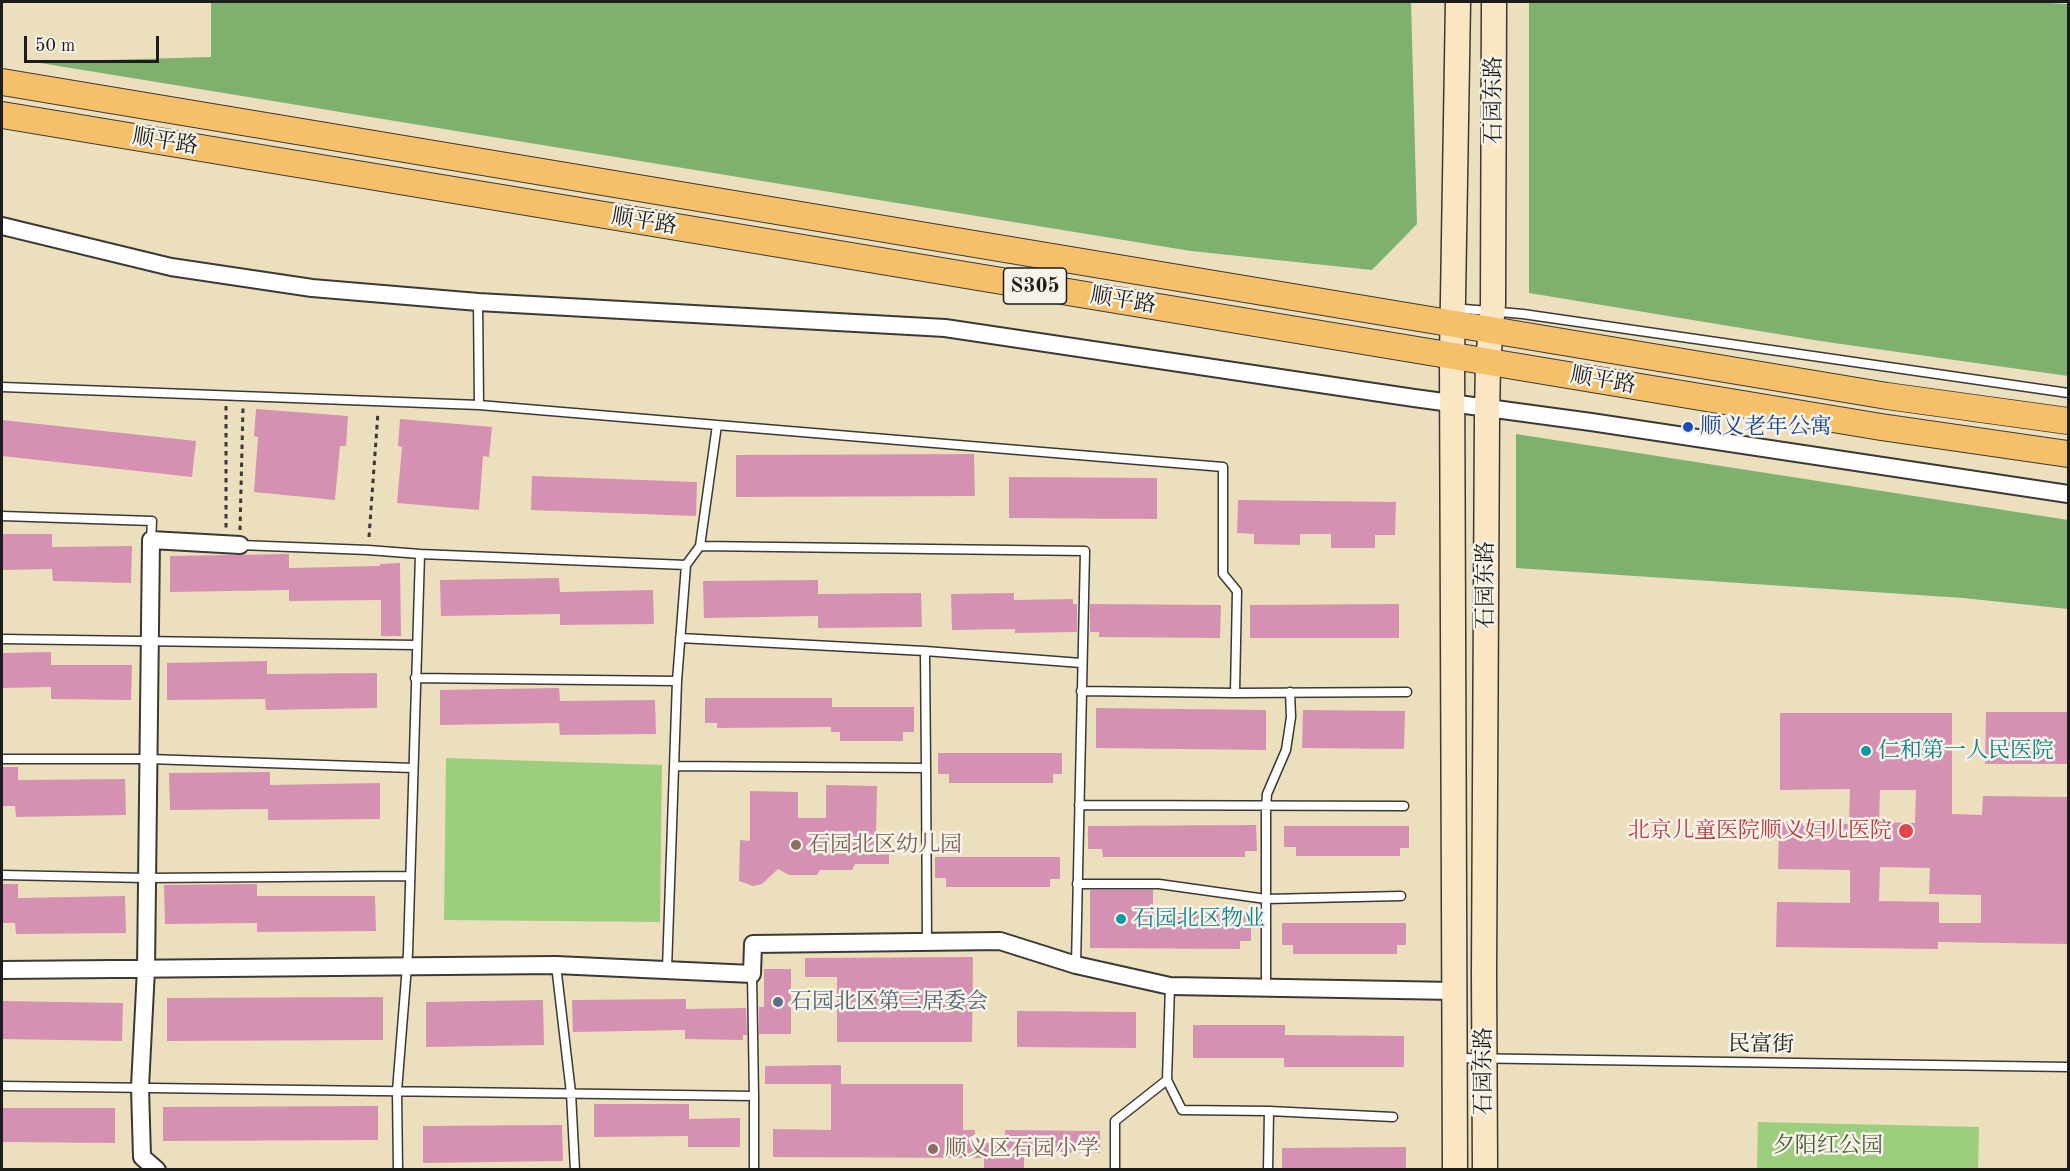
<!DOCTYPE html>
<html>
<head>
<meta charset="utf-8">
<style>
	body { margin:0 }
	#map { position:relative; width:2070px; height:1171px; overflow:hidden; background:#ecdfbe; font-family:"Old Standard TT",serif }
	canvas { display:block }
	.frame { position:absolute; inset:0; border:3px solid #1c1c1c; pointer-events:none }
	.scale { position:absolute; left:24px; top:36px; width:135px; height:27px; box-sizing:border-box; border:3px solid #1c1c1c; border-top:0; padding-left:8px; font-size:18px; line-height:21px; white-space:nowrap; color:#1c1c1c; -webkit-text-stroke:4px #f7f3e8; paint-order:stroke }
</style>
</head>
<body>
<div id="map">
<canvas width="2070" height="1171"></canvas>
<div class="frame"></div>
<div class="scale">50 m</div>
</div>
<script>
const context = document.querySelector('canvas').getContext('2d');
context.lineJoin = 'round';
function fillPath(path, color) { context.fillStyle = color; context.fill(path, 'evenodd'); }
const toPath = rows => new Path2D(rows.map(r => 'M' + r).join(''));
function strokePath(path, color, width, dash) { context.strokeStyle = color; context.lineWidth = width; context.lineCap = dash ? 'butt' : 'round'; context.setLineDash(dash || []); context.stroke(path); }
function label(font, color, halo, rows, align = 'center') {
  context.font = font + ' "Old Standard TT","Noto Serif SC",serif'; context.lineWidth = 5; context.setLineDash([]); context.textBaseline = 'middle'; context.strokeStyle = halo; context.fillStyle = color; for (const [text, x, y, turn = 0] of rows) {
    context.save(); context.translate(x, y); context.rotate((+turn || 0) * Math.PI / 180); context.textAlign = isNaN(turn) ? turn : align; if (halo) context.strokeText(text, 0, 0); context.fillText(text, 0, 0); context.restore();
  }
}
const green = toPath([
	[446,758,662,765,660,922,444,920],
	[1758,1122,1979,1127,1978,1169,1757,1169]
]);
const forest = toPath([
	[211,2,1411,2,1417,224,1372,270,1191,251,34,62,211,57],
	[1529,2,2029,2,2068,4,2068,376,1820,341,1529,293],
	[1516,434,2068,520,2068,609,1963,598,1516,568]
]);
const building = toPath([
	[256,409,348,416,346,446,340,446,335,500,254,492,258,437,254,436],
	[400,419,492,427,489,457,483,456,479,510,397,503,402,447,398,446],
	[2,420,196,441,192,477,2,456],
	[974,454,975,496,736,497,736,455],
	[532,476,697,482,696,516,531,510],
	[1009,477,1157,478,1157,519,1009,518],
	[1238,500,1396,502,1395,535,1375,535,1375,548,1331,548,1331,534,1300,534,1300,545,1254,544,1254,534,1237,533],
	[2,534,52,534,52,547,132,546,131,583,53,581,52,569,2,570],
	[289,554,289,568,380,566,380,564,400,563,401,636,381,636,381,600,289,601,289,590,170,592,170,556],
	[559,578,560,592,653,590,654,624,560,625,560,614,441,616,440,580],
	[818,580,818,594,921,593,922,627,818,628,818,616,704,618,703,581],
	[1014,593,1014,600,1073,599,1073,604,1077,604,1077,632,1015,633,1015,629,952,630,951,594],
	[1090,604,1221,605,1220,638,1099,637,1099,632,1090,632],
	[1399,604,1399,638,1250,638,1250,605],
	[51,652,51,665,132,665,131,700,51,699,51,687,2,688,2,653],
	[267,661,267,674,377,673,377,708,266,710,265,699,167,700,167,663],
	[559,688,560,701,655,700,656,734,560,735,559,723,440,725,440,690],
	[705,698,832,698,832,707,914,707,914,732,903,732,903,741,840,741,840,732,831,732,831,727,717,728,717,723,705,723],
	[1096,708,1266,710,1266,750,1096,748],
	[1303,710,1405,711,1404,749,1302,748],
	[1986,712,2068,712,2068,764,1985,764],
	[1780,713,1952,713,1952,814,1982,815,1983,796,2068,797,2068,944,1938,942,1938,949,1776,947,1777,902,1850,903,1850,870,1778,869,1779,822,1849,824,1850,789,1780,790],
	[1880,790,1916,790,1915,823,1879,822],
	[1880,867,1930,868,1929,894,1981,895,1981,923,1939,923,1939,902,1879,901],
	[938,753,1062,753,1062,774,1053,774,1053,783,949,783,949,774,938,774],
	[2,767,18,767,18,780,125,779,126,815,16,817,15,806,2,806],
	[270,772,270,785,380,783,380,819,268,820,268,809,170,810,169,773],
	[826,785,877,786,876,837,889,841,889,864,855,864,852,870,820,870,817,875,789,875,778,869,762,884,753,886,739,881,740,840,750,841,750,791,798,792,798,818,826,818],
	[1256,825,1257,851,1245,851,1245,857,1103,857,1102,849,1088,849,1088,826],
	[1284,826,1409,826,1409,848,1400,848,1400,856,1296,856,1296,847,1284,847],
	[935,857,1060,857,1060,879,1050,879,1050,887,946,887,946,878,935,878],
	[2,884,18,884,18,898,125,896,126,933,16,934,15,923,2,923],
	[257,884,257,896,375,896,376,931,257,932,257,923,165,924,164,885],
	[1090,890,1153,890,1153,913,1251,915,1251,941,1240,941,1240,949,1090,948],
	[1282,923,1406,923,1406,945,1397,945,1397,954,1293,954,1293,945,1282,945],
	[973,957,972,1042,837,1042,837,977,805,977,805,958],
	[764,969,791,969,791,1034,759,1034,759,1007,764,1007],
	[383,997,383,1040,167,1041,167,998],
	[686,999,686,1009,746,1008,747,1035,743,1035,743,1040,685,1039,685,1030,573,1032,572,1000],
	[543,1000,544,1045,426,1047,426,1002],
	[2,1001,123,1003,122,1041,2,1039],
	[1017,1011,1136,1012,1136,1048,1017,1047],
	[1193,1025,1285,1025,1285,1035,1404,1036,1404,1067,1284,1067,1284,1058,1193,1058],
	[841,1065,841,1084,765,1084,765,1066],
	[831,1084,963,1084,963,1130,975,1130,975,1143,1005,1143,1005,1130,1100,1131,1100,1153,1024,1152,1024,1170,984,1170,984,1158,773,1157,773,1129,831,1130],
	[594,1104,689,1104,689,1119,740,1118,740,1147,688,1147,688,1136,594,1137],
	[378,1106,378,1140,163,1141,163,1107],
	[2,1108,115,1108,115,1143,2,1142],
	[562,1125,563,1161,423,1163,423,1126],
	[1406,1147,1406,1170,1282,1170,1282,1148]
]);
const path = toPath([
	[226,406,226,529],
	[240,530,243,407],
	[369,537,378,412]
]);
const service = toPath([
	[478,302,479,405,717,425,700,546,686,565,677,681,667,969],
	[1453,308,1523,314,2068,393],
	[2,387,479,405],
	[717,425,1223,467,1223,574,1237,591,1235,693],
	[2,516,152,521,151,540],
	[240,545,368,550,420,554,408,953,397,1091,398,1170],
	[700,546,1085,551,1076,965],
	[420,554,686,565],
	[680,638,925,651,1081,663],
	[2,639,416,645],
	[415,678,677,681],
	[1081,691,1235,693,1407,692],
	[2,759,149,759,413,768],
	[675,766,926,768,925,651],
	[926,768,927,943],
	[1079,805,1404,806],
	[2,875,146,878,410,876],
	[1077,884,1159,884,1266,899,1401,896],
	[556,965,571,1093,575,1170],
	[752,974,754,1096],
	[1170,986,1167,1080,1182,1110,1269,1111,1393,1117],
	[1266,988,1266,807,1267,794,1286,750,1291,717,1290,692],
	[1457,1058,2068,1067],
	[2,1086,754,1096,754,1170],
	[1115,1170,1115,1121,1167,1080],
	[1268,1170,1269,1111]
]);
const minor = toPath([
	[2,226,171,267,312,288,478,302,945,328,1414,398,1591,422,2068,494],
	[2,970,556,965,752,974,753,944,1000,941,1076,965,1170,986,1455,991],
	[157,1170,142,1157,140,1087,146,969,151,540,240,545]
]);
const secondary = toPath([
	[1455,1170,1452,357,1458,2],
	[1485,1170,1484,972,1487,416,1488,362,1493,304,1494,2]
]);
const primary = toPath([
	[2,82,1887,396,2068,421],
	[2,115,1881,427,2068,454]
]);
const markers = [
	[1688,427,6,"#1a4fb4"],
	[1866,751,6,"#0f9aa8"],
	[1906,831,8,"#e0444e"],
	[796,845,6,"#8d6e63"],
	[1121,919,6,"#0f9aa8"],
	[778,1002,6,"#5c6f8a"],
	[933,1149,6,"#8d6e63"]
];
const shields = [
	[1035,286,63]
];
const shieldNames = [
	["S305",1035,286]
];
const streetNames = [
	["石园东路",1494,100,-90],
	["顺平路",165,142,9],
	["顺平路",644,222,9],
	["顺平路",1123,301,9],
	["顺平路",1603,381,10],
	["石园东路",1486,585,-90],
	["民富街",1761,1045,1],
	["石园东路",1484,1071,-90]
];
const transitNames = [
	["顺义老年公寓",1700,427]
];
const cultureNames = [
	["仁和第一人民医院",1878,751],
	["石园北区物业",1133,919]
];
const healthNames = [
	["北京儿童医院顺义妇儿医院",1892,831]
];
const educationNames = [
	["石园北区幼儿园",808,845],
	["顺义区石园小学",945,1149]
];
const serviceNames = [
	["石园北区第三居委会",790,1002]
];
const parkNames = [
	["夕阳红公园",1828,1146]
];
fillPath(green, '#9cce7e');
fillPath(forest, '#7db16d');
fillPath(building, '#d591b1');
strokePath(service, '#3b3934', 11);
strokePath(minor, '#3b3934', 20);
strokePath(secondary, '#3b3934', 27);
strokePath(primary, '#3b3934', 28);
strokePath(path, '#3b3934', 3, [4.5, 4.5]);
strokePath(service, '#fff', 8);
strokePath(minor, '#fff', 16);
strokePath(secondary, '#fbe6c4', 24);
strokePath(primary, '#f6c06b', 26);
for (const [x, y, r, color] of markers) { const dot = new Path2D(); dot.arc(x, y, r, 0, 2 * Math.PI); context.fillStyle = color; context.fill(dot); strokePath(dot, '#f7f3e8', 2); }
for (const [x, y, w] of shields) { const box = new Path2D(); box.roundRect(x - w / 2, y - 18, w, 36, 4.5); context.fillStyle = '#f7f3e8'; context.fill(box); strokePath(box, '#1c1c1c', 1.5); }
label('bold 21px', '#1c1c1c', null, shieldNames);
label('22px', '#1c1c1c', '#f7f3e8', streetNames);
label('22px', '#164399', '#f7f3e8', transitNames, 'left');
label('22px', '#0d838f', '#f7f3e8', cultureNames, 'left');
label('22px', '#be3a42', '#f7f3e8', healthNames, 'right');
label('22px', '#785e54', '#f7f3e8', educationNames, 'left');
label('22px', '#4e5e75', '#f7f3e8', serviceNames, 'left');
label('22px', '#495a3e', '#f7f3e8', parkNames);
</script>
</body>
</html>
